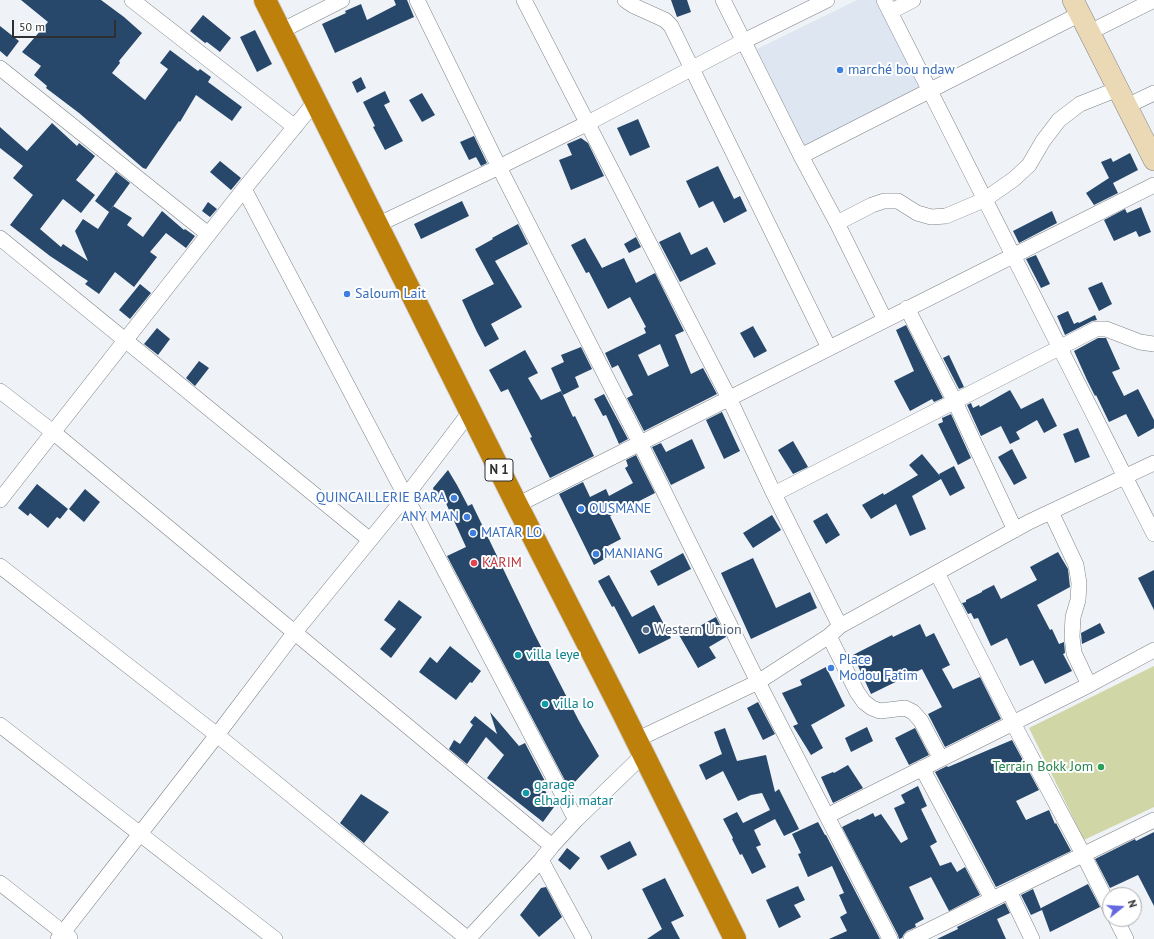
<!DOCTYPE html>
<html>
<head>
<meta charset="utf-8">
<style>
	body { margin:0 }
	#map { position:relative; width:1154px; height:939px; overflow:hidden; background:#eff3f8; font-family:"PT Sans",sans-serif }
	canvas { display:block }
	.north { position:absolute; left:1102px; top:887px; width:40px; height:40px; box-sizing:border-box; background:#fff; border:1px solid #abacad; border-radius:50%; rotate:72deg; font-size:11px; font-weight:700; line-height:16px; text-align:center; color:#2e2f31 }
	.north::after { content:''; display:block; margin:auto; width:14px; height:18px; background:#6367e0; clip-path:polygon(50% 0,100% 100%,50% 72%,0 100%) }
	.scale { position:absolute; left:12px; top:20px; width:104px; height:18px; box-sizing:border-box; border:2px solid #2e2f31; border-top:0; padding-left:5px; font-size:12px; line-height:14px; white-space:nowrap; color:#2e2f31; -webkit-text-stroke:3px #fff; paint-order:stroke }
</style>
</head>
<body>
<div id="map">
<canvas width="1154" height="939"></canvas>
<div class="north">N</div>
<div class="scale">50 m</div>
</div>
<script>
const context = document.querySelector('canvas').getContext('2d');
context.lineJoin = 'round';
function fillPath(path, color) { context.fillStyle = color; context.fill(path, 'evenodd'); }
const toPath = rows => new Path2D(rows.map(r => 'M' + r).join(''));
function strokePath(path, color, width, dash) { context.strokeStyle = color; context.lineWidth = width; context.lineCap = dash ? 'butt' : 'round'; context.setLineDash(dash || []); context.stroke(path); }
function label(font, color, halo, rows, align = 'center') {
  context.font = font + ' "PT Sans",sans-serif'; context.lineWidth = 4; context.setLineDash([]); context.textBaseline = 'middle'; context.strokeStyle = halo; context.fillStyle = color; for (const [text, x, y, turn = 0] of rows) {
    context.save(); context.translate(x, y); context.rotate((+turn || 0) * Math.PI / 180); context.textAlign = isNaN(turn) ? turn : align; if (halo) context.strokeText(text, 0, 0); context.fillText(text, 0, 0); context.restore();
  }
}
const built = toPath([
	[857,0,877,0,921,90,807,150,757,49]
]);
const green = toPath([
	[1154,666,1154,807,1084,840,1029,728]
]);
const building = toPath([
	[21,0,101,0,124,17,142,33,119,61,120,63,112,73,145,100,168,69,160,63,170,50,198,71,200,69,211,77,208,82,242,107,232,121,196,95,180,122,179,121,146,169,143,168,79,113,46,88,47,86,34,75,41,66,22,52,48,22],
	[394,0,407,0,414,17,335,53,322,24,346,13,345,11,361,4,367,20,396,5],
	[671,0,687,0,691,12,677,17],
	[203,15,231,38,220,52,207,42,205,43,190,31],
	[0,26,19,41,7,57,0,51],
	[255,30,272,64,257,72,240,37],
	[361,77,366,88,357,93,352,82],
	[385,91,390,102,384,105,403,141,385,150,373,127,375,126,363,102],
	[422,93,435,115,422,122,409,100],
	[638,119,650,147,630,156,617,128],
	[52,123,77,146,79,143,95,156,76,180,95,195,81,213,63,199,40,229,61,247,63,244,88,261,75,231,83,219,98,229,113,206,132,218,127,225,143,237,162,211,184,230,185,229,195,236,186,248,166,233,150,252,157,257,134,287,115,272,99,294,85,284,88,281,50,256,10,225,33,195,13,178,23,166,0,148,0,127,27,151],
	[474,136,487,163,481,166,476,157,469,160,460,142],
	[581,138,588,143,604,176,571,190,559,160,572,155,567,144],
	[1130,153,1138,170,1113,183,1118,193,1094,205,1086,193,1109,178,1101,162,1111,158,1113,162],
	[220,161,241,178,231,190,210,172],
	[718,166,734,199,740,196,747,211,724,223,713,201,699,208,686,181],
	[116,172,130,183,109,212,95,201],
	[462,201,469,216,421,239,414,224],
	[208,202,217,209,210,217,202,211],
	[1141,207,1151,232,1139,237,1136,231,1114,241,1104,220,1125,209,1127,213],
	[1052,211,1057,223,1019,243,1013,231],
	[518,224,528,244,495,261,522,307,491,324,499,339,485,347,477,332,462,300,494,284,475,249,493,239,492,238],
	[680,232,691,255,707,247,716,264,680,282,659,242],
	[636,237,641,247,629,253,624,244],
	[585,238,602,268,624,258,636,283,655,273,684,331,675,335,691,374,703,368,717,394,644,431,627,398,633,395,618,365,612,368,605,353,646,333,644,328,646,327,630,297,608,309,589,272,586,273,571,245],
	[660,344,669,366,648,376,638,355],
	[1036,255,1050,284,1041,288,1026,259],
	[1102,282,1112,304,1099,311,1088,288],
	[140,284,151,293,130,319,119,310],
	[1068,311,1074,324,1078,322,1079,323,1095,315,1097,320,1092,321,1065,335,1057,316],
	[906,325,943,398,934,402,932,399,910,411,894,381,914,371,896,330],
	[753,326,767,351,754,358,740,333],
	[157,328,170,339,158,355,144,344],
	[1098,338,1106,338,1120,369,1112,372,1124,396,1138,389,1154,420,1154,428,1138,437,1126,414,1109,422,1096,395,1095,396,1087,380,1074,351],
	[581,347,592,369,575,377,579,387,563,395,551,368,564,362,561,355],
	[525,350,538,373,528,378,541,400,561,391,573,417,575,416,594,456,550,478,530,438,532,437,508,389,501,392,489,370],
	[949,355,964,387,959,389,943,358],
	[199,361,209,368,195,386,186,378],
	[1010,390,1021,409,1043,398,1057,426,1044,433,1037,420,1016,432,1020,439,1010,444,1001,426,981,436,967,405,971,403,973,408,979,405,980,407],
	[604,394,628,439,619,444,606,415,603,416,594,399],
	[722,412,740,451,724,459,706,420],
	[951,414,971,458,958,465,938,424,943,422,942,418],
	[1078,428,1090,457,1075,463,1063,434],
	[692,439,705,468,671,485,652,447,661,443,666,452],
	[793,441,808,467,793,474,778,450],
	[1012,449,1027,478,1014,485,998,457],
	[922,454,940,476,939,474,954,466,965,488,950,496,941,479,912,496,926,529,910,536,896,504,871,519,862,505,883,493,884,495,918,475,909,465],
	[636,455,655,493,610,516,621,539,602,549,606,558,594,565,559,494,583,482,590,497,606,489,609,496,633,483,625,468,628,466,626,460],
	[448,470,457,485,468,506,472,504,534,633,579,721,599,756,573,784,570,790,447,556,466,547,444,499,437,500,433,488],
	[37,484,68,509,60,519,57,517,48,528,30,513,28,516,18,508],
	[85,489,100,502,84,522,69,509],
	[827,513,840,535,826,544,813,521],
	[772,515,781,530,753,548,743,533],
	[1058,552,1068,569,1070,587,1037,605,1050,630,1052,629,1059,644,1064,642,1065,653,1063,654,1072,671,1045,684,1033,660,1020,666,1007,638,991,646,978,618,974,619,971,613,968,614,962,603,966,602,966,600,982,592,982,591,994,585,1001,599,1037,580,1030,567],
	[683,553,691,569,658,586,650,571],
	[753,558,776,608,810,592,817,608,751,639,721,573],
	[1154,570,1154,610,1138,578],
	[609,575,632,617,654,605,671,638,639,654,614,606,612,607,598,581],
	[399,600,422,617,391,658,380,649,396,629,384,620],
	[716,617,726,637,709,647,716,658,698,668,679,635,696,625,698,627],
	[1100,623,1105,633,1082,644,1081,633],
	[920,624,926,637,934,633,950,665,942,669,953,689,980,677,1001,719,945,747,928,714,942,707,922,669,871,694,853,655,892,635,893,637],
	[450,646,481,671,472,683,470,682,456,700,419,672,430,657,437,663],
	[826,667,845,706,811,725,823,748,811,755,793,726,798,724,782,693,802,685,800,680],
	[758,702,775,734,763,740,747,708],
	[490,712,519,746,525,743,547,785,541,783,554,807,543,822,487,778,504,755,486,737,467,764,449,749,454,740,460,744,473,725,470,722,475,716,497,734],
	[867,727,873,741,851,752,845,738],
	[725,728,737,761,766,755,775,792,779,789,799,829,784,836,775,819,754,830,761,845,756,847,766,867,752,874,742,854,740,855,732,839,733,838,723,819,737,812,743,823,770,810,762,793,751,795,738,801,723,771,706,780,699,765,722,754,714,732],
	[915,728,929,755,909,765,895,738],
	[1012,740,1039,790,1016,801,1026,820,1049,810,1055,824,1056,823,1071,851,996,887,935,772,947,766,948,767],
	[848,765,863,788,833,803,821,777,833,772,834,773],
	[918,786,927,806,921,809,937,842,930,846,940,866,951,862,957,872,965,867,980,895,949,911,931,877,909,887,924,919,915,924,916,927,907,931,904,934,902,938,899,939,898,935,842,827,858,819,859,820,873,813,875,817,881,814,901,843,908,839,894,808,905,803,901,795],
	[361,794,389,812,364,843,340,823],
	[818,822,825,835,826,835,880,939,829,939,847,931,840,917,847,913,839,895,844,893,832,866,808,877,798,854,801,853,792,834],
	[1154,832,1154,906,1138,875,1110,888,1095,859,1135,839,1136,841],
	[630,841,637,855,608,870,600,856],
	[567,848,580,858,570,870,558,860],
	[665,878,684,916,671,922,680,939,647,939,662,929,642,889],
	[1088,884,1100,907,1050,932,1042,910,1031,915,1021,895,1033,889,1041,909,1041,908],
	[798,886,805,900,794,905,801,917,779,928,766,900],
	[546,887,562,917,539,937,520,915,541,888],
	[1005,903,1010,913,997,919,1006,939,937,939,958,929,957,927]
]);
const street = toPath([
	[132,0,295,127],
	[417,0,499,167,640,443,758,682,890,939],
	[524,0,729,398,774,494,840,626],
	[625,0,634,6,665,20,671,26,829,348],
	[723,0,801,156,837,223,885,320],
	[884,0,1154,534],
	[890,12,913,0],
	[281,31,342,0],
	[1090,32,1154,0],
	[0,68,208,234],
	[1127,106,1154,93],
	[801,156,1080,14],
	[244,189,576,820],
	[837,223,872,205,884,201,898,201,917,213,931,217,946,216,984,200,1014,179,1029,165,1043,141,1059,120,1080,104,1118,89],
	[377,225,499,167,588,123,744,41,827,0],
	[0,238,370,540],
	[907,308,955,402,1015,530],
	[0,391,53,432,552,846],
	[774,494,1096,329,1106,329,1140,342,1154,344],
	[0,500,244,189,315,102],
	[517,505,1154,185],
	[1051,512,1076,565,1079,583,1078,600,1073,617,1072,637,1074,653,1089,685],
	[0,566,217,735,468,939],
	[937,573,1013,723,1083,854,1110,908],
	[829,636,857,692,864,702,872,708,880,711,905,708,913,712,921,721,941,759],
	[0,725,275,939],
	[636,740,758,682,829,636,840,626,1029,522,1154,463],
	[922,768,992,899],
	[827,816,1089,685,1154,650],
	[541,860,584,939],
	[0,883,70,938],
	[1009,891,1032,939],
	[1116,919,1126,939],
	[58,939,217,735,295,632,406,496,470,412],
	[468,939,541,860,552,846,576,820,643,755],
	[911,939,1154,820]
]);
const secondary = toPath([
	[1073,0,1154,160]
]);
const highway = toPath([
	[265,0,517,505,622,711,735,939]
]);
const markers = [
	[840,70,4,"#3f7fe0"],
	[347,294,4,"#3f7fe0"],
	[454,498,4,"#3f7fe0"],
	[581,509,4,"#3f7fe0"],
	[467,517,4,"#3f7fe0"],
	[473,533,4,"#3f7fe0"],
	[596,554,4,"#3f7fe0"],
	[474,563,4,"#e0444e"],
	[646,630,4,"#5c6f8a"],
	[518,655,4,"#0f9aa8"],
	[831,668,4,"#3f7fe0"],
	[545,704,4,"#0f9aa8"],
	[1101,767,4,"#2e9e5b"],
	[526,793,4,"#0f9aa8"]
];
const shields = [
	[499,470,28]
];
const shieldNames = [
	["N 1",499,470]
];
const shopNames = [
	["marché bou ndaw",848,70],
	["Saloum Lait",355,294],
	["QUINCAILLERIE BARA",446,498,"right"],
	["OUSMANE",589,509],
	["ANY MAN",459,517,"right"],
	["MATAR LO",481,533],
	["MANIANG",604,554],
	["Place",839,660],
	["Modou Fatim",839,676]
];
const healthNames = [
	["KARIM",482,563]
];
const serviceNames = [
	["Western Union",654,630]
];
const cultureNames = [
	["villa leye",526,655],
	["villa lo",553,704],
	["garage",534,785],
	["elhadji matar",534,801]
];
const leisureNames = [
	["Terrain Bokk Jom",1093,767]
];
fillPath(built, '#dde6f1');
fillPath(green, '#d1d6a7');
fillPath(building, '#27486b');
strokePath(street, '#7e8286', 16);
strokePath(secondary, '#7e8286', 22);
strokePath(highway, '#d1d1d2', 24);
strokePath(street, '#fff', 15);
strokePath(secondary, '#ebd9b6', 21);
strokePath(highway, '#bd810b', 22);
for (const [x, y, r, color] of markers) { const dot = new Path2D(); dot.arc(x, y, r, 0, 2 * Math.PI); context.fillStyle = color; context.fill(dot); strokePath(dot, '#fff', 1.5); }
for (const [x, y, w] of shields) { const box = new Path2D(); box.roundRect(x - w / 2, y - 11, w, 22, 3); context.fillStyle = '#fff'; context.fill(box); strokePath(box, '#2e2f31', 1); }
label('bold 13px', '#2e2f31', null, shieldNames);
label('14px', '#366cbe', '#fff', shopNames, 'left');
label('14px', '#be3a42', '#fff', healthNames, 'left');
label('14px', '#4e5e75', '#fff', serviceNames, 'left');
label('14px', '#0d838f', '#fff', cultureNames, 'left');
label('14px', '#27864d', '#fff', leisureNames, 'right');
</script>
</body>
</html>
